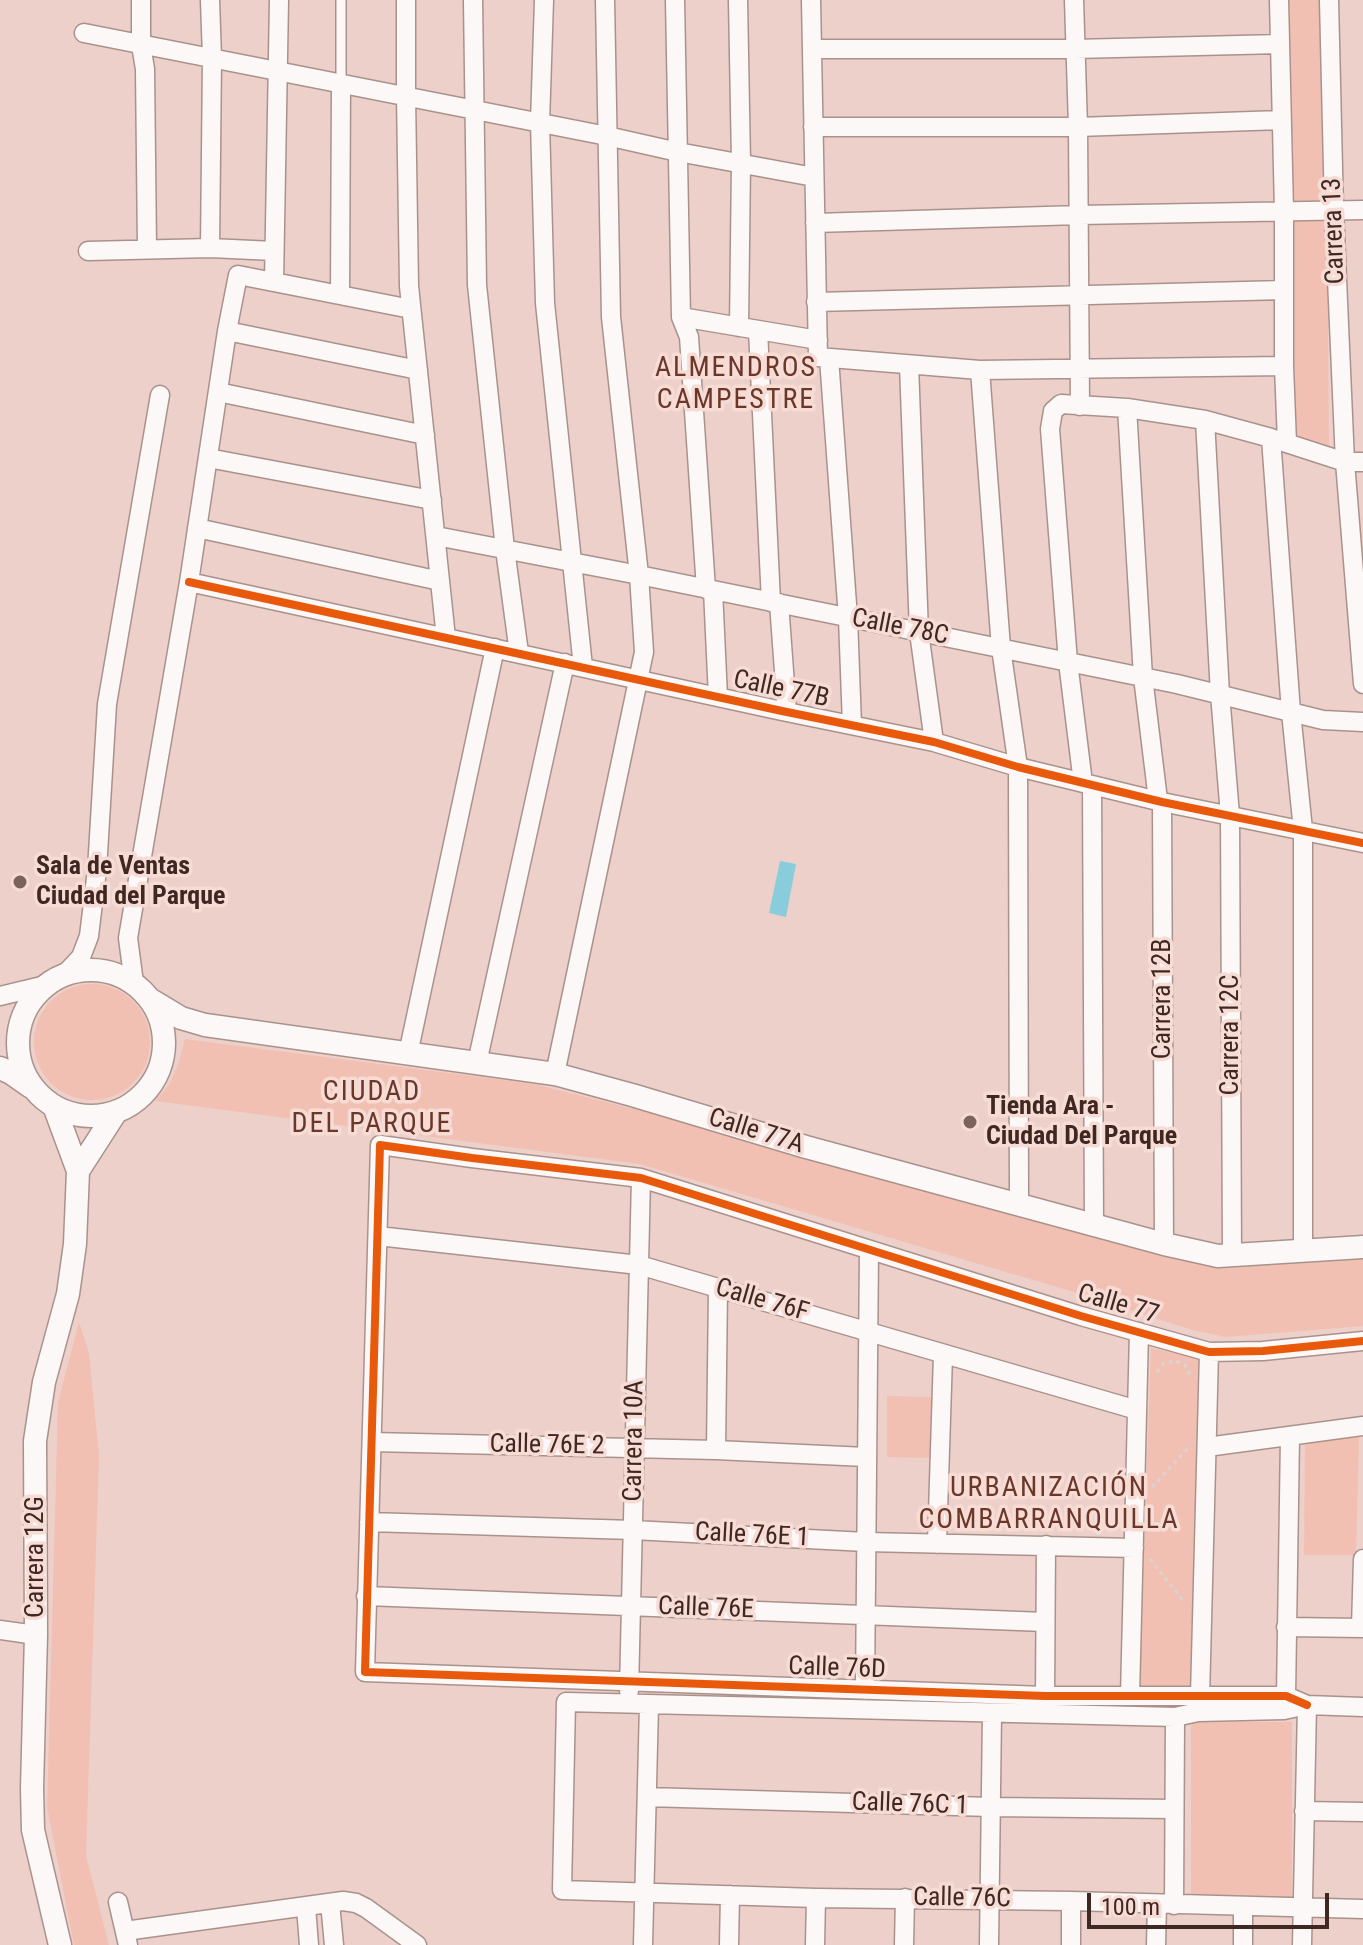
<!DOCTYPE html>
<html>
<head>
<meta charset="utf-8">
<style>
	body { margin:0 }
	#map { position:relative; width:1363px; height:1945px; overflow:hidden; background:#ecd0c9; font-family:"Roboto Condensed",sans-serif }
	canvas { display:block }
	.scale { position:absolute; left:1087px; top:1893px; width:242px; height:36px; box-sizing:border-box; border:4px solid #402822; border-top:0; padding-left:10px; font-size:24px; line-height:28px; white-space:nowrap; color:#402822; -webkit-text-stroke:6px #f6dcd5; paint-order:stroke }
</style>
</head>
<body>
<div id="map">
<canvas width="1363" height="1945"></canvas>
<div class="scale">100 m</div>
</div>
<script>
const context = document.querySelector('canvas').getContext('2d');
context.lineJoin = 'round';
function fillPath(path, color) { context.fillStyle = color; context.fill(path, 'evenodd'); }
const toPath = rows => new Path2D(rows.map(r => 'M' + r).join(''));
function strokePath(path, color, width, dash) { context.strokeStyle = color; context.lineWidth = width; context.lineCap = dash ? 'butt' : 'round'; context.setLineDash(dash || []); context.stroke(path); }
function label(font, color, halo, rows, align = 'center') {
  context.font = font + ' "Roboto Condensed",sans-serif'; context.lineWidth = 7; context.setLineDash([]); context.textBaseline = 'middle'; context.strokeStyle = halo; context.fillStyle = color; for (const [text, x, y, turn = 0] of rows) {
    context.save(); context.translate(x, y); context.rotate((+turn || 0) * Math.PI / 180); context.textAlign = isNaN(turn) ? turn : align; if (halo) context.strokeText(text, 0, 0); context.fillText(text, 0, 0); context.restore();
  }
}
const green = toPath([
	[1286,0,1321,0,1325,202,1291,202],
	[1292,220,1327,221,1329,449,1293,439],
	'34 1042a58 58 0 1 1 116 0a58 58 0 1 1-116 0Z',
	[185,1039,534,1084,697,1125,1214,1263,1245,1266,1363,1256,1363,1326,1226,1337,1192,1330,1084,1295,640,1164,155,1101,169,1085,178,1065],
	[79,1322,89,1353,99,1456,86,1856,109,1945,74,1945,47,1807,58,1402],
	[1151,1348,1200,1359,1192,1692,1139,1690],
	[887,1396,933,1397,933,1458,887,1457],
	[1359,1436,1356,1555,1304,1555,1305,1443],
	[1191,1722,1292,1722,1292,1899,1191,1898]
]);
const water = toPath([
	[780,861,796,864,786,917,769,913]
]);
const path = toPath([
	[1157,1372,1164,1363,1176,1361,1185,1365,1190,1375],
	[1152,1487,1190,1446],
	[1150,1559,1185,1603]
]);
const service = toPath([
	[341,83,341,0]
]);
const minor = toPath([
	[141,0,141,45,145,69,147,249],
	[210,0,212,58,210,248],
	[406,0,406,96,409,286,446,638],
	[473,0,477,285,505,549,519,653],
	[544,0,540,123,545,303,583,667],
	[675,0,681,317,689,337,706,589],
	[738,0,741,162,739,327],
	[811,0,818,357,980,370,1284,366],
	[1074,0,1078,127,1080,406],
	[1279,0,1284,211,1284,366,1287,443],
	[1329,0,1334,210,1345,462,1363,684],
	[84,33,607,136,678,152,814,177],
	[812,49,1075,49,1280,44],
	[813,127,1078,127,1281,120],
	[815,223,1079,215,1363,210],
	[88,251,210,248,274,251],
	[274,282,279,0],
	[340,295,341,83],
	[816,302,1284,290],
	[681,317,818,340],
	[758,330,771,602],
	[227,331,418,370],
	[829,358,848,618,852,725],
	[909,365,919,632,934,742],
	[980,370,1001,648,1018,767,1019,1205],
	[218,392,425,435],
	[1127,408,1143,677,1158,800],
	[1205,420,1220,694,1230,815,1232,1256],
	[1271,438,1291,712,1303,830,1303,1251],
	[208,458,432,500],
	[197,528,440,581],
	[436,536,639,575,1177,684,1323,720,1363,722],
	[189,582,782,711,934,742,1018,767,1162,802,1363,843],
	[713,590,718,697],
	[779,603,787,712],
	[1083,783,1068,662,1050,429,1053,411,1061,404,1127,408,1205,420,1271,438,1345,462,1363,462],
	[1092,785,1094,1225],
	[1162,802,1164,1244],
	[66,973,81,957,89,936,97,870,107,704,160,395],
	[134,983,128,938,189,582,227,331,238,275,411,309],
	[0,996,46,985],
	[408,1054,495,648],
	[477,1063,565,663],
	[555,1074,644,652,639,575,611,317,605,0],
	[378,1236,639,1265,1137,1410],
	[372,1442,716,1450,866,1457],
	[1207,1447,1363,1426],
	[716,1450,718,1289],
	[369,1522,633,1530,866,1542,1134,1548],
	[937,1544,943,1355],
	[366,1596,1045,1622],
	[1286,1627,1363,1628],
	[1361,1628,1363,1559],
	[0,1630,36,1635],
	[865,1690,869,1250],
	[629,1691,641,1178],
	[1045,1696,1046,1545],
	[1130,1696,1139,1332],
	[1286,1696,1290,1436],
	[1200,1697,1209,1352],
	[1307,1705,1286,1696,1045,1696,365,1672,380,1145,472,1158,641,1178,1081,1316,1209,1352,1263,1351,1363,1341],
	[1363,1707,1307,1705,1284,1710,1198,1712,1175,1717,566,1702,562,1890,816,1898,1071,1901,1363,1909],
	[647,1797,991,1807,1174,1809],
	[1304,1811,1363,1812],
	[118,1902,128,1945],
	[330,1903,334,1945],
	[1174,1905,1175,1717],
	[306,1907,309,1945],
	[125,1931,343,1901,356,1903,366,1908,417,1945],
	[643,1945,649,1705],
	[729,1945,730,1895],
	[815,1945,816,1898],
	[904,1945,905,1898],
	[989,1945,992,1713],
	[1071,1945,1071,1901],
	[1156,1945,1157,1905],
	[1243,1945,1243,1907],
	[1302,1945,1307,1705]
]);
const tertiary = toPath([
	'18 1043a73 73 0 1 1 146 0a73 73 0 1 1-146 0Z',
	[151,1000,181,1018,205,1025,555,1074,632,1095,806,1147,1164,1244,1218,1256,1363,1247],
	[0,1068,11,1073,31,1087],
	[54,1106,78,1171,75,1244,68,1294,44,1382,35,1441,36,1635,32,1789,33,1830,60,1945],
	[78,1171,116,1112]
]);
const cycleway = toPath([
	[189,582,782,711,934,742,1018,767,1162,802,1363,843],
	[1307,1705,1286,1696,1045,1696,365,1672,380,1145,472,1158,641,1178,1081,1316,1209,1352,1263,1351,1363,1341]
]);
const markers = [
	[20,882,8,"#7c635c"],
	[970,1122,8,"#7c635c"]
];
const streetNames = [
	["Carrera 13",1335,231,-92],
	["Calle 78C",900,628,11],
	["Calle 77B",781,690,12],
	["Carrera 12B",1163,999,-90],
	["Carrera 12C",1231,1035,-90],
	["Calle 77A",756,1132,17],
	["Calle 76F",762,1301,16],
	["Calle 77",1118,1305,16],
	["Carrera 10A",635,1441,-89],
	["Calle 76E 2",547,1446,1],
	["Calle 76E 1",752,1536,3],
	["Carrera 12G",36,1557,-90],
	["Calle 76E",706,1609,2],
	["Calle 76D",837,1669,2],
	["Calle 76C 1",910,1805,2],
	["Calle 76C",962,1899,1]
];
const poiNames = [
	["Sala de Ventas",36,867],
	["Ciudad del Parque",36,897],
	["Tienda Ara -",986,1107],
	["Ciudad Del Parque",986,1137]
];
const neighbourhoodNames = [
	["ALMENDROS",736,369],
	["CAMPESTRE",736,401],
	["CIUDAD",372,1093],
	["DEL PARQUE",372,1125],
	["URBANIZACIÓN",1049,1489],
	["COMBARRANQUILLA",1049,1521]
];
fillPath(green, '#f2c0b2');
fillPath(water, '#89cddd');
strokePath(service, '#aa928c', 12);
strokePath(minor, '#aa928c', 21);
strokePath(tertiary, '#aa928c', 25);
strokePath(path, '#dcd3d1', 3, [4, 4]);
strokePath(service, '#fcf8f7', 9);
strokePath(minor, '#fcf8f7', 18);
strokePath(tertiary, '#fcf8f7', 22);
strokePath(cycleway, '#e8590c', 8);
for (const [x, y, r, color] of markers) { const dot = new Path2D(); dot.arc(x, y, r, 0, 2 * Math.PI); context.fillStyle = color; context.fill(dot); strokePath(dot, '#f6dcd5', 3); }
label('26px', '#402822', '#f6dcd5', streetNames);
label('bold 26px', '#402822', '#f6dcd5', poiNames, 'left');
context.letterSpacing = '2px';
label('28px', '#6a3729', '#f6dcd5', neighbourhoodNames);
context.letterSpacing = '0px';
</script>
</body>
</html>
